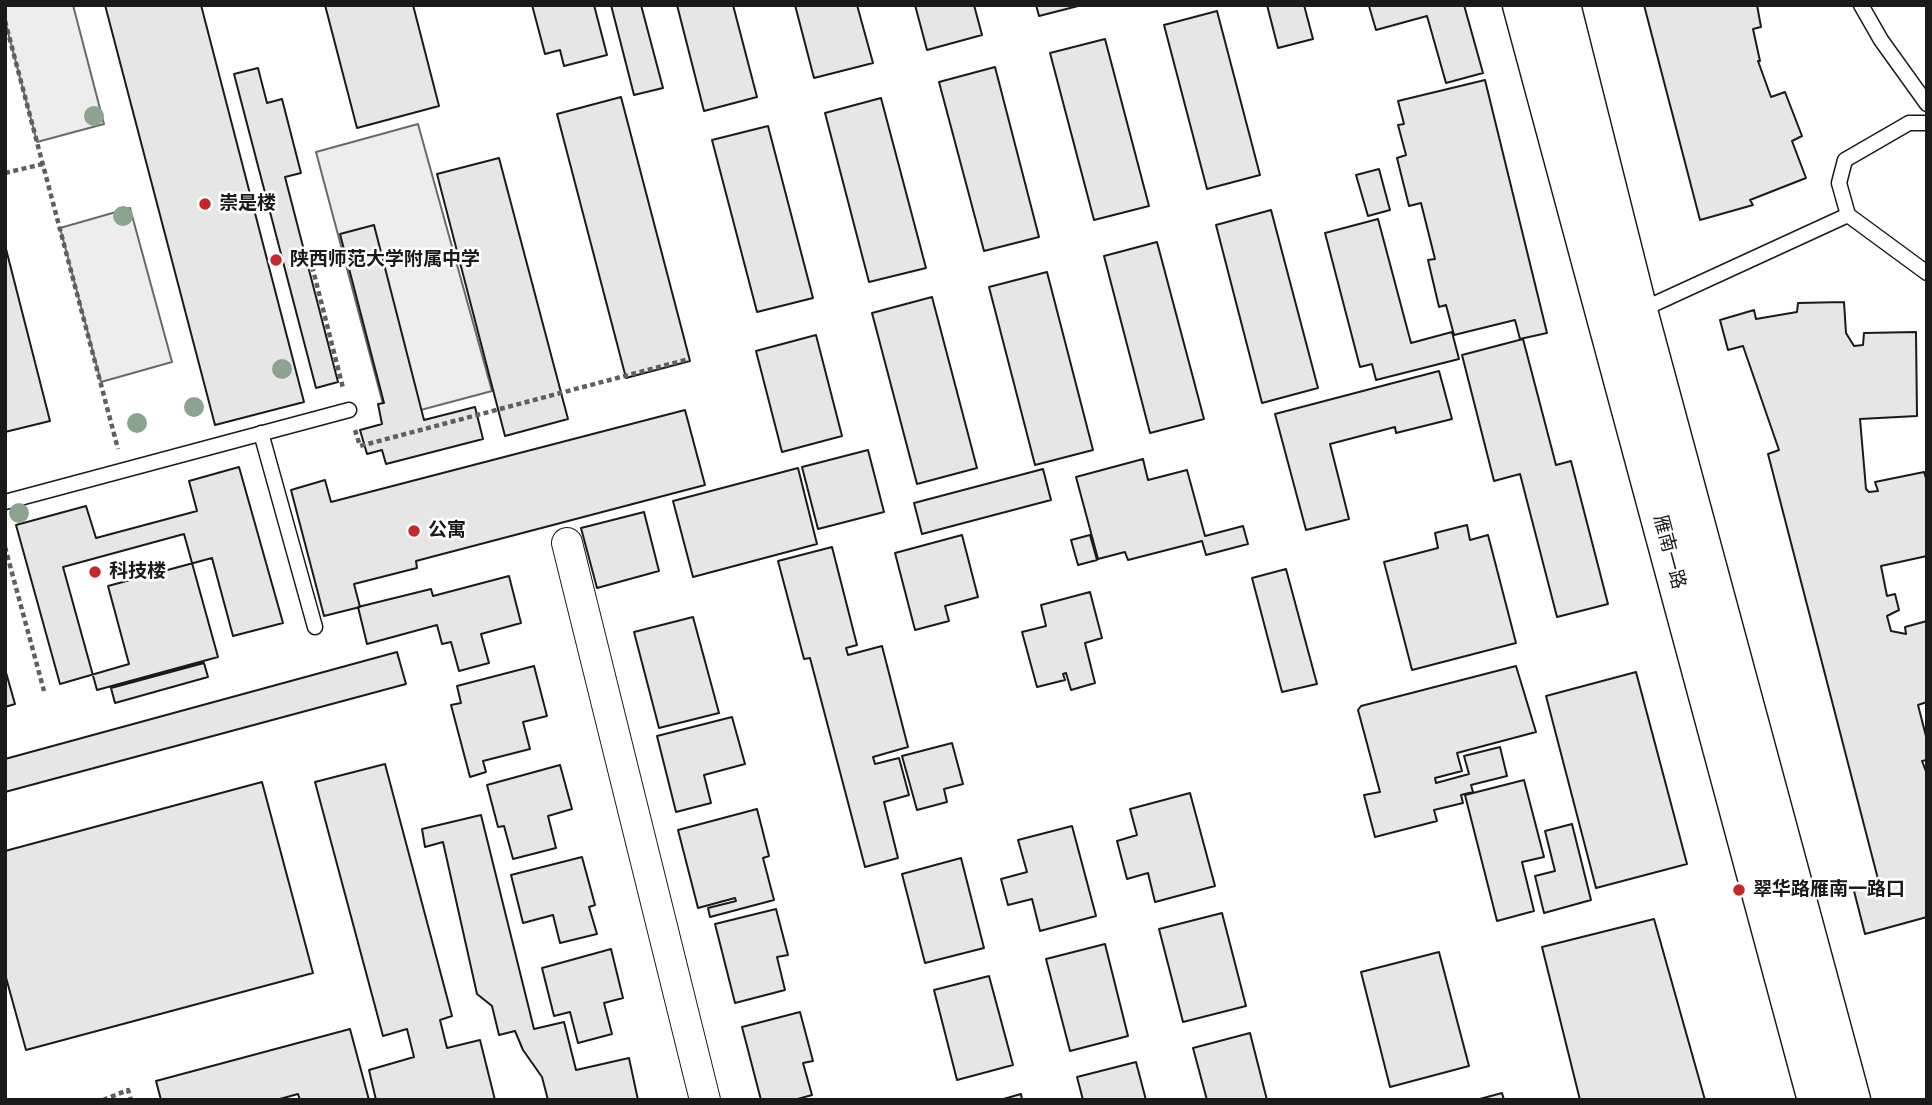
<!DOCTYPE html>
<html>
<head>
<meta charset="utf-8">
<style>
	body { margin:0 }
	#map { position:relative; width:1932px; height:1105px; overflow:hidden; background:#fff; font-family:Manrope,sans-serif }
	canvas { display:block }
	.frame { position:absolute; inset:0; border:7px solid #1a1a1a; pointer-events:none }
</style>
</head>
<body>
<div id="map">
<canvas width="1932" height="1105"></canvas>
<div class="frame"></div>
</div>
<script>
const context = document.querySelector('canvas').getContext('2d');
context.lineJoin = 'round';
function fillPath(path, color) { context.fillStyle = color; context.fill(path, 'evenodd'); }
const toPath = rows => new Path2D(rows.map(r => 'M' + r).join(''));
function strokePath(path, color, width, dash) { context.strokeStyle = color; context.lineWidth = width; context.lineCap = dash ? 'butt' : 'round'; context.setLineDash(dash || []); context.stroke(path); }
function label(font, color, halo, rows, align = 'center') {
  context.font = font + ' Manrope,"Noto Sans SC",sans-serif'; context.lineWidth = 5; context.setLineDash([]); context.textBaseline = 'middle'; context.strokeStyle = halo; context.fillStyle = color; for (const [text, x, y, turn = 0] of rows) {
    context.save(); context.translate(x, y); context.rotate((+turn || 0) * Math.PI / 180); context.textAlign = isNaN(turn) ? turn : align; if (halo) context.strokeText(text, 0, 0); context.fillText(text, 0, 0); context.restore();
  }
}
const built = toPath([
	[5,5,73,5,104,124,37,142,5,21,5,5],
	[418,124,492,391,387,419,316,152,418,124],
	[130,208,172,362,101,382,60,228,130,208]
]);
const building = toPath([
	[105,5,201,5,304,402,215,425,105,5],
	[325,5,413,5,439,106,357,128,325,5],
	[532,5,594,5,607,55,564,66,560,50,545,54,532,5],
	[611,5,641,5,663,88,634,95,611,5],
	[677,5,733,5,757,97,704,111,677,5],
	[795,5,857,5,873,63,814,78,795,5],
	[915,5,974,5,982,35,927,50,915,5],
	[1036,5,1082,5,1039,16,1036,5],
	[1267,5,1304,5,1313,39,1278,48,1267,5],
	[1364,5,1464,5,1483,73,1446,83,1427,16,1376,30,1369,6,1364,5],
	[1644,5,1757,5,1761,27,1753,29,1760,61,1758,61,1771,97,1785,92,1802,136,1792,141,1806,178,1750,200,1753,205,1700,220,1644,5],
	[1217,11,1260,175,1207,189,1164,25,1217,11],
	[1105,39,1149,206,1094,220,1050,53,1105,39],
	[995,67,1039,237,984,251,939,82,995,67],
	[258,68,267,103,282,99,301,173,285,177,338,382,316,388,234,74,258,68],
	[1485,80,1547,333,1520,339,1515,320,1454,335,1446,305,1439,307,1428,260,1435,259,1421,203,1409,206,1397,158,1406,155,1398,125,1404,124,1398,101,1485,80],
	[621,97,690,361,626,378,557,114,621,97],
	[881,98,926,268,869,282,825,113,881,98],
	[768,126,813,298,757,312,712,140,768,126],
	[499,158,568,419,505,436,437,174,499,158],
	[1379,169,1390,210,1368,216,1356,175,1379,169],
	[1271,210,1318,388,1262,403,1216,225,1271,210],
	[1378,219,1411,343,1452,332,1459,359,1376,380,1372,364,1360,367,1325,233,1378,219],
	[374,225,424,420,475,407,483,439,386,464,382,450,367,454,360,430,382,424,378,404,384,403,340,234,374,225],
	[1157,242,1204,419,1150,433,1104,256,1157,242],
	[5,245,50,421,5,432,5,245],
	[1047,272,1093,450,1035,465,989,287,1047,272],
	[932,297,977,468,917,484,872,313,932,297],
	[1844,302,1846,333,1854,346,1863,345,1864,333,1916,332,1917,416,1860,419,1866,489,1869,492,1878,491,1875,482,1924,472,1927,481,1927,556,1881,566,1887,596,1895,594,1899,610,1887,616,1891,631,1906,634,1905,627,1927,621,1927,702,1918,705,1927,740,1927,760,1922,761,1927,774,1927,917,1865,934,1854,891,1879,883,1768,454,1779,450,1743,346,1728,350,1720,320,1754,310,1756,319,1797,312,1798,303,1844,302],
	[816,335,842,436,782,452,756,351,816,335],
	[1523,339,1556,465,1571,461,1608,604,1557,617,1520,474,1494,481,1462,355,1523,339],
	[1439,371,1452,419,1396,433,1395,427,1330,444,1349,519,1306,530,1275,414,1439,371],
	[685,410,705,485,416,561,417,568,354,584,360,607,324,616,291,490,325,480,331,502,685,410],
	[868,450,884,512,818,529,802,467,868,450],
	[1143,459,1148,480,1187,470,1205,536,1243,526,1248,544,1206,555,1202,541,1128,560,1125,552,1098,559,1076,477,1143,459],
	[239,467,283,623,233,636,212,558,108,586,129,664,60,684,16,525,86,506,96,538,197,511,189,481,239,467],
	[798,468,817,544,693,577,673,501,798,468],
	[1043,469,1051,500,922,534,914,503,1043,469],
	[644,512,659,571,597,588,581,528,644,512],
	[1467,525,1470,540,1488,535,1516,643,1412,670,1384,562,1438,548,1435,533,1467,525],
	[184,534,218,657,97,690,63,567,184,534],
	[962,535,978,597,945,606,949,621,915,630,895,553,962,535],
	[1090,535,1097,560,1078,565,1071,540,1090,535],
	[832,547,857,645,846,648,848,655,882,646,908,747,873,757,875,764,899,758,909,795,884,802,898,858,865,867,810,658,804,659,778,561,832,547],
	[1286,569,1317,684,1282,692,1252,578,1286,569],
	[509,576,521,623,481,634,489,663,459,671,451,642,442,644,437,625,367,644,358,607,431,589,433,596,509,576],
	[1090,592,1102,638,1085,643,1095,683,1071,690,1066,673,1063,674,1065,680,1037,687,1022,632,1046,626,1041,605,1090,592],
	[693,617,719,713,659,728,634,632,693,617],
	[397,652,406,684,5,792,5,759,397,652],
	[204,663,208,677,115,703,111,688,204,663],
	[534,666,547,716,523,722,530,749,483,761,486,772,470,777,451,705,461,703,457,686,534,666],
	[1516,666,1536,732,1457,753,1462,771,1435,778,1436,783,1469,774,1464,756,1500,747,1507,776,1471,785,1473,792,1461,795,1463,803,1434,810,1437,821,1375,837,1364,795,1380,792,1358,710,1361,706,1516,666],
	[5,669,15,704,5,707,5,669],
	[1636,672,1687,864,1596,888,1546,696,1636,672],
	[732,717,745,764,704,775,711,803,676,812,657,736,732,717],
	[952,743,963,784,944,789,947,802,917,810,902,756,952,743],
	[385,764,452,1016,440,1020,447,1048,480,1040,495,1100,376,1100,369,1070,414,1057,407,1029,383,1036,315,782,385,764],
	[560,765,572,809,548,816,556,848,513,859,504,826,498,827,487,785,560,765],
	[1524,780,1544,857,1522,862,1534,911,1497,921,1465,795,1524,780],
	[262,782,313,973,26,1050,5,974,5,851,262,782],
	[1190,793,1215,886,1155,902,1148,873,1127,879,1117,841,1137,835,1130,809,1190,793],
	[757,809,769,856,763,858,774,900,710,917,708,908,736,901,735,898,698,908,678,830,757,809],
	[481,815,534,1029,564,1022,576,1070,629,1058,638,1100,548,1100,542,1077,523,1050,515,1031,499,1035,492,1006,477,994,443,842,425,847,422,829,481,815],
	[1572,824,1591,900,1544,913,1535,876,1555,871,1545,831,1572,824],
	[1072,826,1096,916,1040,931,1032,899,1008,905,1001,879,1027,872,1018,840,1072,826],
	[582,857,595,905,589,907,597,934,560,943,553,915,523,923,511,875,582,857],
	[961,858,984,948,925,963,902,874,961,858],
	[776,909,788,955,777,957,785,990,735,1003,715,924,776,909],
	[1222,913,1246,1006,1183,1022,1159,929,1222,913],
	[1654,919,1705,1100,1580,1100,1542,947,1654,919],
	[1105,944,1128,1036,1070,1051,1046,959,1105,944],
	[611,949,623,998,604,1003,612,1034,578,1043,570,1012,554,1016,542,968,611,949],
	[1439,952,1469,1066,1390,1087,1361,972,1439,952],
	[989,976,1013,1065,957,1080,934,990,989,976],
	[800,1012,813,1061,803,1063,812,1095,794,1100,761,1100,742,1027,800,1012],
	[350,1029,369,1100,161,1100,156,1081,350,1029],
	[1250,1033,1267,1100,1207,1100,1193,1048,1250,1033],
	[1136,1062,1146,1100,1083,1100,1077,1077,1136,1062],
	[1502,1093,1504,1100,1476,1100,1502,1093],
	[298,1094,300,1100,276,1100,298,1094],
	[1021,1094,1022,1100,1000,1100,1021,1094]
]);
const path = toPath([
	[5,21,118,449],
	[5,173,43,164],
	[308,250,343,388],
	[355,430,360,446,689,359],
	[5,547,44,691],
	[103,1100,128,1090,131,1100]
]);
const service = toPath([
	[1861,5,1881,40,1927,104],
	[1927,123,1909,123,1845,160,1839,183,1848,215,1927,273],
	[1639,311,1848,215],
	[261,433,315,627],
	[5,502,349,410]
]);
const minor = toPath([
	[567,543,705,1100]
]);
const secondary = toPath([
	[1522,5,1817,1100],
	[1561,5,1638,311,1851,1100]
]);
const trees = [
	[94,116],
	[123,216],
	[282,369],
	[194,407],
	[137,423],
	[19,513]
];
const markers = [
	[205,204,7,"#c62828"],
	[276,260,7,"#c62828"],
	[414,531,7,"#c62828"],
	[95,572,7,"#c62828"],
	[1739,890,7,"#c62828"]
];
const poiNames = [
	["崇是楼",219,204],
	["陕西师范大学附属中学",290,260],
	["公寓",428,531],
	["科技楼",109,572],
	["翠华路雁南一路口",1753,890]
];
const streetNames = [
	["雁南一路",1669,552,75]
];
fillPath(built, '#ededed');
strokePath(built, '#6a6a6a', 2);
fillPath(building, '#e6e6e6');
strokePath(building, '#1a1a1a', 2);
strokePath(service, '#1a1a1a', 17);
strokePath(minor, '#1a1a1a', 32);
strokePath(secondary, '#1a1a1a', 41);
strokePath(path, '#5f5f5f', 4.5, [5, 3.5]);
strokePath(service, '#fff', 14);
strokePath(minor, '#fff', 30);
strokePath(secondary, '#fff', 38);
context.fillStyle = '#8aa48f';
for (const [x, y] of trees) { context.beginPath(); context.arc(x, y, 10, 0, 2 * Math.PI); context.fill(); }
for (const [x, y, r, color] of markers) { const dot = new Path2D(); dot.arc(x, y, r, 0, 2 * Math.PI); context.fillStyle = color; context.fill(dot); strokePath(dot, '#fff', 2.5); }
label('bold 19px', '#1a1a1a', '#fff', poiNames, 'left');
label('19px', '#1a1a1a', '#fff', streetNames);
</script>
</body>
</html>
